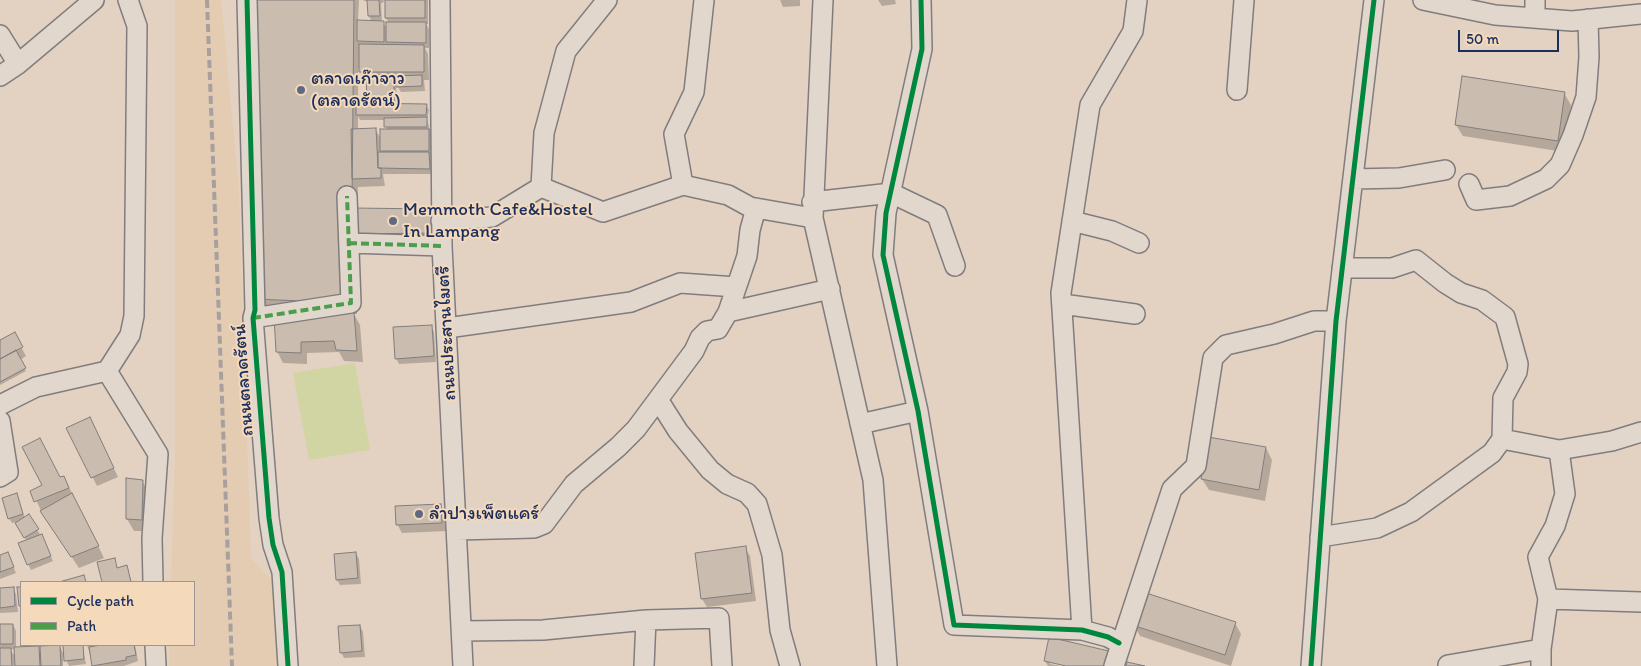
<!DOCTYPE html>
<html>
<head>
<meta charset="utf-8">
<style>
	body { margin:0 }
	#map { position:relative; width:1641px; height:666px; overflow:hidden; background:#e3d2c1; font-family:Itim,sans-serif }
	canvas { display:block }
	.legend { position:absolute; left:20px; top:581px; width:175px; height:65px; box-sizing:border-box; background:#f5d9bb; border:1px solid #9e9596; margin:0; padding:6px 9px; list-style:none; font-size:15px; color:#1b2f5e }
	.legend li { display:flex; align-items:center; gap:10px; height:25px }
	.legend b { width:25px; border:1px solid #9e9596 }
	.scale { position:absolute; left:1458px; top:30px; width:101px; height:22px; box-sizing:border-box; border:2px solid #1b2f5e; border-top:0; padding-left:6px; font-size:15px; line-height:18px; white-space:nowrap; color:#1b2f5e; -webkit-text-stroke:4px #f5d9bb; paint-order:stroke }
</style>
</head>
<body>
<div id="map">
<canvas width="1641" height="666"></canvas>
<ul class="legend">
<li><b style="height:6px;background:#00873e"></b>Cycle path</li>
<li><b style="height:6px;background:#4c9d4c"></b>Path</li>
</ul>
<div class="scale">50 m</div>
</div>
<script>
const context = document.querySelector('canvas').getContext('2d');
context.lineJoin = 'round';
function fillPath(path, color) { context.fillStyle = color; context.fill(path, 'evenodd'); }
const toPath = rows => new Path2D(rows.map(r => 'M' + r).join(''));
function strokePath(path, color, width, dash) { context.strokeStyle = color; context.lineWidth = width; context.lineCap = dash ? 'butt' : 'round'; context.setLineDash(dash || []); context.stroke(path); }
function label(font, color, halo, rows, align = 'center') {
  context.font = font + ' Itim,"Playpen Sans Thai",sans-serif'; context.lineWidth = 4; context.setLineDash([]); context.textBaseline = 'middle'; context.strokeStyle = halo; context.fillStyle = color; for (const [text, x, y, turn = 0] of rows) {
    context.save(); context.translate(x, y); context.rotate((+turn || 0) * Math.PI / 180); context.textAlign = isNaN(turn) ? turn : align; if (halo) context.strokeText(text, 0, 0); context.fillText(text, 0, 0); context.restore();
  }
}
const built = toPath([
	[175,0,221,0,239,189,251,558,276,585,280,666,169,666,169,645,194,645,194,582,171,582,175,460]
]);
const green = toPath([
	[355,363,370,450,309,460,293,373]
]);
const shadow = toPath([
	[248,0,359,0,358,21,372,22,369,16,368,2,362,0,384,0,383,3,381,3,382,22,387,28,389,23,386,18,386,0,428,0,428,24,426,24,429,29,429,48,425,48,428,54,429,80,424,80,425,91,401,92,396,84,397,105,426,105,429,110,427,120,432,136,432,174,383,174,385,186,358,187,357,209,433,210,438,241,357,242,357,314,354,314,360,325,363,362,344,361,339,352,307,353,307,364,283,363,277,351,275,317,262,310],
	[358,68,365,80,368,80,370,104,358,104],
	[358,116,360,120,385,120,387,130,381,139,375,129,358,130],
	[780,0,800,0,800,6,783,7],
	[878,0,895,0,896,4,882,6],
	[1564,93,1571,105,1564,152,1463,136,1456,125],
	[431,326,434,332,436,362,399,364,396,358],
	[14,334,26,356,20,360,26,371,0,385,0,342],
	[94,427,118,477,97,486,68,428],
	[1266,448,1272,460,1265,501,1209,490,1202,479],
	[64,477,104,558,79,568,42,513,32,491],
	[127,480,142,481,149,493,147,531,134,531,127,519],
	[17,495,25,518,29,516,44,541,53,561,31,570,28,564,27,541,16,522,12,523,9,518],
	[441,505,446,514,447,531,402,533,397,524],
	[745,548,750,556,756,601,707,607,702,599],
	[356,553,359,559,361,584,340,585,337,580],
	[0,556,10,559,16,573,0,579],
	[114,559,118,569,126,567,132,582,103,582,99,563],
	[13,588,16,594,18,612,0,613,0,589],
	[1235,623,1241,634,1231,666,1140,636,1134,625],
	[0,625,13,625,16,631,16,648,34,648,33,645,63,645,59,645,63,653,63,666,0,666],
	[37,646,41,646,42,654],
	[10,649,15,649,16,658],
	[360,626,363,632,365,657,344,658,341,652],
	[1050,639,1112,653,1117,662,1116,666,1072,666,1050,661,1050,664,1060,666,1048,666,1045,661],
	[64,645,82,645,86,664,69,666,66,660],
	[87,645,135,645,138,661,124,666,94,666]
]);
const building = toPath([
	[247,0,354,0,351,303,254,299,247,0],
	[367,0,379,0,380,16,368,16,367,0],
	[385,0,425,0,425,18,385,18,385,0],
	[357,20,384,21,384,42,357,41,357,20],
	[386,22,426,22,426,43,386,42,386,22],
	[359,44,424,45,424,72,359,72,359,44],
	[394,74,394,101,367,101,366,75,394,74],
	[422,75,422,86,396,87,396,76,422,75],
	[1462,76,1565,92,1558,141,1455,125,1462,76],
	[356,103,427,104,426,115,356,115,356,103],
	[427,117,427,127,384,127,384,118,427,117],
	[376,128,378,168,381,168,381,178,352,179,351,129,376,128],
	[380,129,429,129,429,151,380,151,380,129],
	[378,152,429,152,430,169,378,168,378,152],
	[352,208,433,209,434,233,352,234,352,208],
	[354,312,357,351,336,350,334,341,301,342,301,353,276,352,274,316,354,312],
	[432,325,434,356,395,359,393,327,432,325],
	[15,332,23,347,0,359,0,340,15,332],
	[16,350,26,368,0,382,0,359,16,350],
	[90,417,114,468,91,478,66,428,90,417],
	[1208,437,1266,447,1259,490,1201,479,1208,437],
	[40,438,60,477,64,476,69,488,34,502,30,491,42,485,22,447,40,438],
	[126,478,143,480,142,520,126,519,126,478],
	[17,493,23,514,8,519,2,498,17,493],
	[72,493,99,546,71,557,40,511,72,493],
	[441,504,442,523,396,525,395,506,441,504],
	[29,514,39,529,24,538,15,523,29,514],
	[42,534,51,556,27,565,18,543,42,534],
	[746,546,752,593,701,599,695,553,746,546],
	[8,552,14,567,0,572,0,555,8,552],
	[356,552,358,578,336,580,334,554,356,552],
	[115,558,117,568,127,565,131,582,102,582,97,562,115,558],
	[84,575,86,582,59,582,84,575],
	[14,587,15,606,0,608,0,588,14,587],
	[17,587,21,587,21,606,19,606,17,587],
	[1143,592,1236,622,1225,655,1132,625,1143,592],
	[0,624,13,624,13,644,0,644,0,624],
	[360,625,362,651,340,653,338,626,360,625],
	[1049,637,1113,652,1110,666,1066,666,1044,661,1049,637],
	[60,645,61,666,41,666,40,646,60,645],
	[63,645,83,645,84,659,64,661,63,645],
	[101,645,134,645,136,655,126,657,126,660,92,666,89,647,101,645],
	[39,646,40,666,15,666,14,647,39,646],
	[0,648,11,648,12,666,0,666,0,648],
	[1127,662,1145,666,1126,666,1127,662]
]);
const minor = toPath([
	[247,0,255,310,253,318,269,518,273,545,282,572,288,666],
	[440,0,442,246,463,666],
	[823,0,813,218,873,480,887,666],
	[921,0,922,49,886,213,883,255,918,411,954,625,1082,630,1108,637,1119,643],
	[1423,0,1495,15,1572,21,1641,14],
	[1535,0,1535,18],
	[0,35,18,64],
	[0,76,18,64,94,0],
	[1237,90,1244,0],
	[1353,179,1399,178,1445,170],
	[1469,184,1476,200,1510,196,1546,179,1560,165,1573,135,1586,97,1589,57,1588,19],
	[683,185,674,134,694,92,704,0],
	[541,187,603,212,683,185,728,195,750,207,813,218],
	[812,202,891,193,937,215,955,266],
	[441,221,492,217,541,187,544,133,566,51,607,0],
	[1072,221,1112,231,1139,243],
	[349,243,442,246],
	[1342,268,1392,268,1416,260,1445,283,1461,293,1482,300,1505,317,1518,364,1517,372,1503,398,1502,439],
	[1062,304,1135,314],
	[728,312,830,289],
	[253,318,351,303,347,196],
	[447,328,631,302,680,283,736,287],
	[107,371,130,335,134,316,137,26,128,0],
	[659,401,678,431,710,470,727,484,747,493,757,504,772,555,780,630,790,666],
	[0,405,36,387,107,371,158,454,152,538,153,582],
	[0,421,8,472,0,477],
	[860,424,918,411],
	[457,530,534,528,544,524,574,484,618,447,636,429,694,351,700,338,707,331,718,329,728,312,747,256,750,230,756,208],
	[1320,537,1377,528,1411,512,1492,453,1502,439,1559,450,1612,441,1641,432],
	[1548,599,1641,602],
	[1082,630,1061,293,1090,105,1133,31,1137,0],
	[462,631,543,630,646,620,719,618,722,666],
	[155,645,156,666],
	[1448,665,1541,649],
	[644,666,646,620],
	[1114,666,1172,489,1196,466,1213,358,1226,345,1274,334,1314,321,1336,321],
	[1311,666,1336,321,1374,0],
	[1541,666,1541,649,1548,599,1538,557,1555,526,1565,494,1559,450]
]);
const rail = toPath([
	[207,0,232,666]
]);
const quiet = toPath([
	[349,243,442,246],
	[253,318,351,303,347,196]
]);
const cycleway = toPath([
	[247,0,255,310,253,318,269,518,273,545,282,572,288,666],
	[921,0,922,49,886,213,883,255,918,411,954,625,1082,630,1108,637,1119,643],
	[1311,666,1336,321,1374,0]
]);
const markers = [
	[301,90,5,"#616881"],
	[393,221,5,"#616881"],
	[419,514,5,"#616881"]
];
const poiNames = [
	["ตลาดเก๊าจาว",311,79],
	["(ตลาดรัตน์)",311,101],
	["Memmoth Cafe&Hostel",403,210],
	["In Lampang",403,232],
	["ลำปางเพ็ตแคร์",429,514]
];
const streetNames = [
	["ถนนประสานไมตรี",447,333,-93],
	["ถนนตลาดรัตน์",244,380,-94]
];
fillPath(built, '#e4ccb3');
fillPath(green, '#d1d5a4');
fillPath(shadow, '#0003');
fillPath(building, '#cabdaf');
strokePath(building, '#817d7e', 1);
strokePath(minor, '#817d7e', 22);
strokePath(minor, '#e2d7cc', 19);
strokePath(rail, '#a6a19e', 4, [8, 4]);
strokePath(quiet, '#4c9d4c', 4, [8, 4]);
strokePath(cycleway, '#00873e', 5);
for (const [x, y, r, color] of markers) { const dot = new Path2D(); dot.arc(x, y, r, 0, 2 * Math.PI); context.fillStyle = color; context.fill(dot); strokePath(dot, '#f5d9bb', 2); }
label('19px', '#1b2f5e', '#f5d9bb', poiNames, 'left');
label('19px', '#1b2f5e', '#f5d9bb', streetNames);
</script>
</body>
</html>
